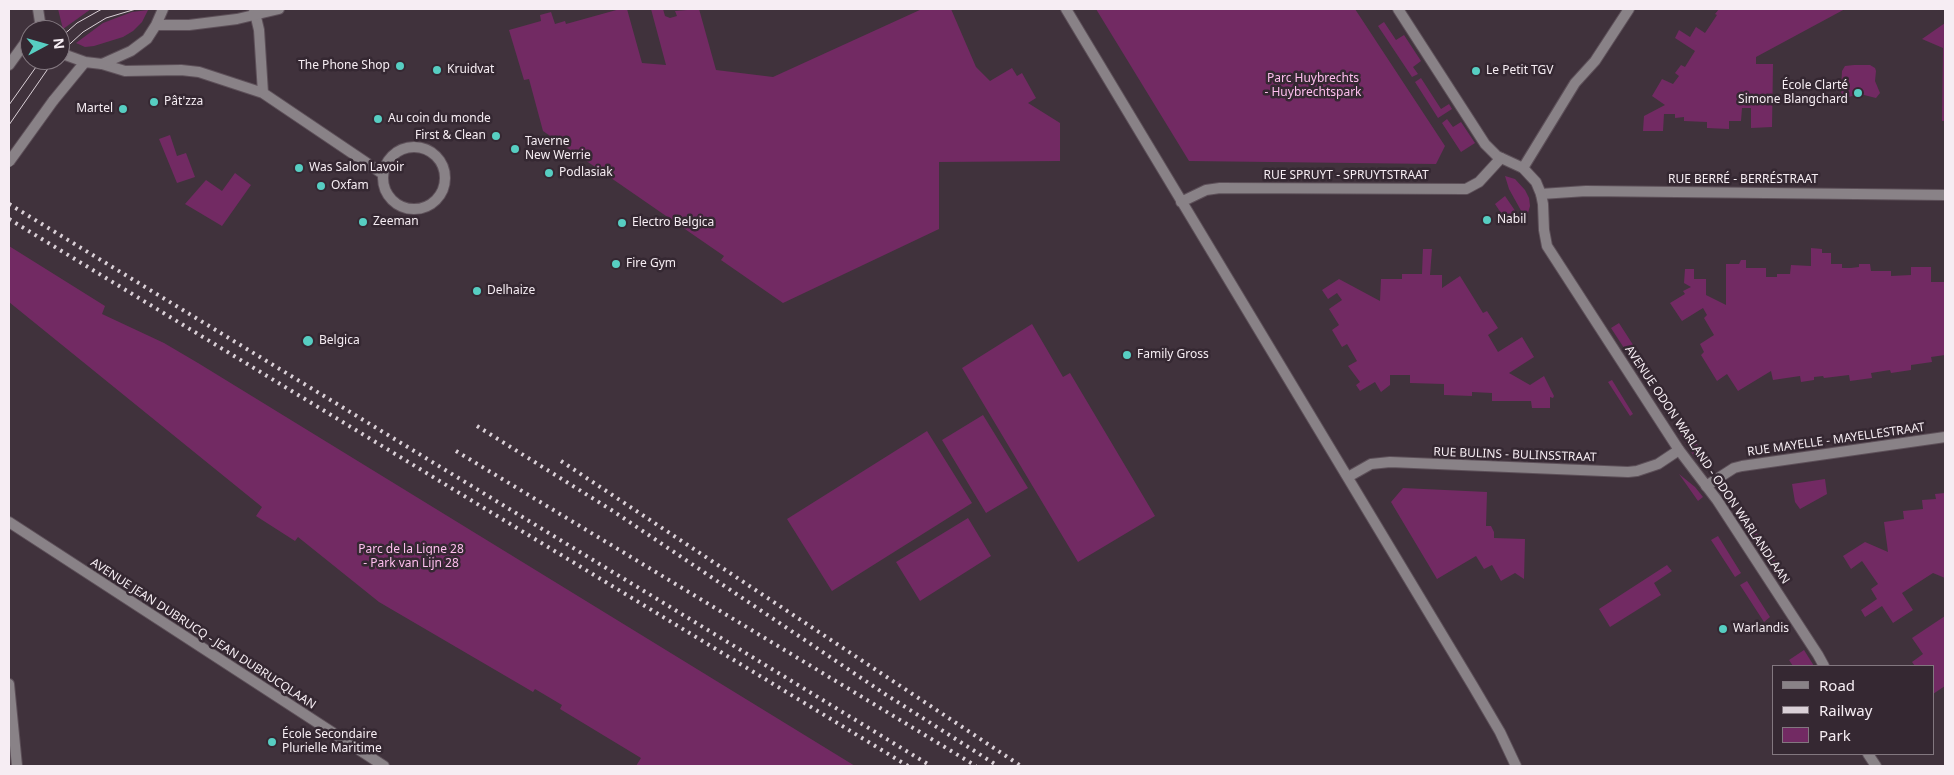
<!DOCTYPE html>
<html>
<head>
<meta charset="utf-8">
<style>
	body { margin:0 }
	#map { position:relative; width:1954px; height:775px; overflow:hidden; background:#40323c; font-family:"Noto Sans",sans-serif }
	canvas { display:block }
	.frame { position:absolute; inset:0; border:10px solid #f6edf3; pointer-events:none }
	.legend { position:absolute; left:1772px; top:665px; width:162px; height:90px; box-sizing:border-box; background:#352832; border:1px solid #82777f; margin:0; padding:6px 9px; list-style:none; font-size:15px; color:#f6edf3 }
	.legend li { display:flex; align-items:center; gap:10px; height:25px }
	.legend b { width:25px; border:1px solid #82777f }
	.north { position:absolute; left:20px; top:20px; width:50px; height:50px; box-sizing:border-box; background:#352832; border:1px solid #82777f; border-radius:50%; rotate:84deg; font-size:14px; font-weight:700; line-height:20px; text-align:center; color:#f6edf3 }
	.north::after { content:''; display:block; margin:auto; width:18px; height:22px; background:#57cec2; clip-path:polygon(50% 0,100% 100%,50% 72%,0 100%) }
</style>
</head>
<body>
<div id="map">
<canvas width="1954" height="775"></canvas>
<div class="frame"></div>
<ul class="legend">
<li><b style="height:6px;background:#898287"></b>Road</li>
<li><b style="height:6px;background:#dad0d7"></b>Railway</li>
<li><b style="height:14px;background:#722a63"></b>Park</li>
</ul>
<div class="north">N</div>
</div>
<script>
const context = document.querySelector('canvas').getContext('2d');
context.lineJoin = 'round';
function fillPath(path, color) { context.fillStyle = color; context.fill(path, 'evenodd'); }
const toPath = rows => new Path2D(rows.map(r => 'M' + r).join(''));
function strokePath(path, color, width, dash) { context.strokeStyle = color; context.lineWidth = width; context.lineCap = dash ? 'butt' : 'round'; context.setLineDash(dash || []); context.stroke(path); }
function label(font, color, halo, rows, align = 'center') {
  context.font = font + ' "Noto Sans",sans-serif'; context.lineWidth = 5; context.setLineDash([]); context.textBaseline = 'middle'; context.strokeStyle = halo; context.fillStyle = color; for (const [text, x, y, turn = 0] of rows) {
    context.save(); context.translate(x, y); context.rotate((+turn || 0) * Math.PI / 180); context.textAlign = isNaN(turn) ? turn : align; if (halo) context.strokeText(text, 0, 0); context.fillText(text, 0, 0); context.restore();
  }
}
const green = toPath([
	[58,9,91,9,63,29],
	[620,9,627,9,642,63,666,65,651,9,663,9,665,16,670,18,677,16,675,11,699,9,716,70,773,77,922,9,951,9,976,67,990,81,1012,68,1017,76,1022,73,1036,98,1028,103,1060,123,1060,161,939,162,939,229,783,303,721,260,724,256,543,131,529,79,524,80,509,30,541,21,540,15,551,12,555,24,565,21,566,24],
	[1096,9,1355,9,1445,146,1436,164,1189,161],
	[1719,9,1845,9,1756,57,1756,64,1773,64,1772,127,1751,128,1751,108,1742,108,1741,121,1729,121,1729,129,1707,128,1707,122,1684,121,1684,117,1675,118,1675,114,1664,114,1663,131,1643,131,1644,116,1665,105,1652,96,1662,79,1673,84,1679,76,1675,73,1681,65,1685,67,1695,51,1675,38,1679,30,1690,37,1696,27,1705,33,1717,15,1715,14],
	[148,10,142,22,133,31,123,37,94,46,85,47,76,43,103,23,132,12],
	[1384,22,1396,40,1404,35,1421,61,1413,67,1418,74,1412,77,1378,26],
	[1945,23,1945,121,1942,121,1943,48,1922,39],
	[1854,65,1870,65,1875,68,1876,71,1875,81,1880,93,1876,98,1864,95,1855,95,1849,97,1843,96,1841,92,1842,71,1845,66],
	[1421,78,1441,109,1449,104,1452,109,1438,118,1415,82],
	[1447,119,1453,127,1461,122,1475,143,1461,152,1442,123],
	[170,135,177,156,186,153,195,177,177,183,159,139],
	[235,173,251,185,222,226,185,204,206,180,222,191],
	[1505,176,1515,179,1525,190,1529,198,1530,206,1528,213,1524,216,1509,189],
	[1505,196,1518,215,1507,222,1495,204],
	[9,246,105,306,102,314,164,343,198,363,855,766,636,766,641,758,560,709,562,705,535,689,533,692,379,602,298,537,295,541,256,516,262,507,9,302],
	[1811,248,1822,249,1822,253,1831,253,1831,264,1842,264,1842,268,1851,268,1859,267,1859,264,1870,264,1871,271,1891,271,1891,276,1911,275,1911,267,1931,267,1931,282,1945,282,1945,355,1931,357,1932,362,1911,365,1911,370,1891,373,1890,370,1871,373,1872,378,1850,381,1849,375,1824,378,1823,376,1814,377,1814,380,1801,382,1800,376,1773,380,1771,371,1738,391,1727,374,1717,381,1701,355,1704,352,1700,344,1714,335,1704,318,1707,315,1703,308,1682,321,1670,303,1685,294,1683,291,1691,287,1684,283,1685,269,1694,269,1694,279,1706,279,1706,295,1726,305,1726,264,1739,264,1741,260,1746,260,1746,268,1766,268,1766,277,1777,277,1777,274,1790,274,1791,265,1811,266],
	[1423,249,1432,249,1430,275,1442,275,1442,288,1460,276,1483,313,1487,311,1498,328,1488,335,1498,352,1522,337,1534,357,1509,373,1530,385,1544,376,1554,396,1553,398,1550,397,1550,408,1532,408,1531,401,1492,401,1492,393,1472,392,1472,396,1444,395,1444,384,1410,383,1410,375,1390,375,1390,385,1381,392,1375,382,1360,391,1356,385,1360,382,1348,366,1357,361,1347,344,1342,347,1332,330,1339,325,1329,309,1342,300,1337,293,1328,299,1322,290,1339,279,1380,301,1381,279,1402,279,1402,274,1422,274],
	[1619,323,1646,365,1639,371,1611,328],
	[1032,324,1063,377,1070,373,1155,516,1078,562,962,368],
	[1612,380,1633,414,1630,416,1608,382],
	[983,415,1028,488,986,513,942,440],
	[1686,427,1711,466,1700,462,1695,458,1679,432],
	[927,431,972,503,832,591,787,519],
	[1679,474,1695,487,1703,497,1698,501],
	[1825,479,1827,494,1800,509,1795,502,1792,484],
	[1403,488,1487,492,1486,526,1491,526,1494,532,1494,538,1525,539,1524,579,1515,573,1501,581,1492,565,1484,569,1476,556,1437,579,1391,502],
	[1945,493,1945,578,1933,573,1902,593,1913,610,1893,623,1882,606,1865,617,1861,610,1877,599,1871,589,1878,584,1862,561,1851,569,1843,556,1865,542,1888,552,1884,522,1904,519,1903,511,1923,509,1922,500,1936,499,1935,494],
	[1741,509,1758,535,1754,538,1737,512],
	[968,518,991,556,920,601,896,562],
	[1718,536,1741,573,1735,577,1711,540],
	[1765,545,1789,583,1784,586,1760,548],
	[1667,565,1672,571,1654,583,1661,595,1610,627,1599,609],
	[1747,581,1770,617,1764,622,1740,585],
	[1945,616,1945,686,1933,694,1933,666,1915,666,1912,662,1923,654,1912,638],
	[1804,650,1814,666,1793,666,1789,660]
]);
const minor = toPath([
	[254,9,259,30,263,93],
	[1066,9,1473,686,1500,732,1516,766],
	[102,64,125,71,181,70,199,72,263,93,383,174],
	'383 178a31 31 0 1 1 62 0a31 31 0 1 1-62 0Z',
	[1523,168,1575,83,1595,61,1629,9],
	[1541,194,1586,191,1945,195],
	[1181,202,1206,190,1220,188,1466,189,1479,182,1501,158],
	[1348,477,1371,464,1390,462,1628,472,1637,471,1658,464,1679,450],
	[1706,486,1734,468,1742,466,1945,437],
	[9,522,384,766],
	[9,684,17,766]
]);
const tertiary = toPath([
	[38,9,40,22,44,30],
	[1398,9,1485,144,1497,156,1523,168,1536,182,1541,194,1543,204,1544,230,1547,246,1679,450,1717,500,1818,655,1824,666],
	[156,25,189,25,237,19,279,9],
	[60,53,85,62,102,64,131,51,147,39,156,25,163,9],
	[9,65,30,36],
	[53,101,85,62],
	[1868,754,1876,766]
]);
const tram = toPath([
	[60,38,77,23,102,9],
	[60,53,83,32,106,18,136,9],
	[9,105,41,60],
	[9,125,54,60]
]);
const rail = toPath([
	[9,204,931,766],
	[9,219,908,766],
	[477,426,613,511,885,694,998,766],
	[456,451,976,766],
	[561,461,1021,766]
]);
const tertiaryBridge = toPath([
	[9,162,53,101]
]);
const markers = [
	[400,66,5,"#57cec2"],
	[437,70,5,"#57cec2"],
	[1476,71,5,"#57cec2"],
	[1858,93,5,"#57cec2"],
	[154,102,5,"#57cec2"],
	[123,109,5,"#57cec2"],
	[378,119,5,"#57cec2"],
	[496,136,5,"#57cec2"],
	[515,149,5,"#57cec2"],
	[299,168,5,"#57cec2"],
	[549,173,5,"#57cec2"],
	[321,186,5,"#57cec2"],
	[1487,220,5,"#57cec2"],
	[363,222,5,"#57cec2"],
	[622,223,5,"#57cec2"],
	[616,264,5,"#57cec2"],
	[477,291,5,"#57cec2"],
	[308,341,6,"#57cec2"],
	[1127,355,5,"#57cec2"],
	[1723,629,5,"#57cec2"],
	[272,742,5,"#57cec2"]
];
const poiNames = [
	["The Phone Shop",390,66,"right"],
	["Kruidvat",447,70],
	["Le Petit TGV",1486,71],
	["École Clarté",1848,86,"right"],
	["Simone Blangchard",1848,100,"right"],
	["Pât'zza",164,102],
	["Martel",113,109,"right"],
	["Au coin du monde",388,119],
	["First & Clean",486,136,"right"],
	["Taverne",525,142],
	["New Werrie",525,156],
	["Was Salon Lavoir",309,168],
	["Podlasiak",559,173],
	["Oxfam",331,186],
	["Nabil",1497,220],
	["Zeeman",373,222],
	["Electro Belgica",632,223],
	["Fire Gym",626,264],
	["Delhaize",487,291],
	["Belgica",319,341],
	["Family Gross",1137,355],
	["Warlandis",1733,629],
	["École Secondaire",282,735],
	["Plurielle Maritime",282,749]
];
const parkNames = [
	["Parc Huybrechts",1313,79],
	["- Huybrechtspark",1313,93],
	["Parc de la Ligne 28",411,550],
	["- Park van Lijn 28",411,564]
];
const streetNames = [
	["RUE SPRUYT - SPRUYTSTRAAT",1346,176],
	["RUE BERRÉ - BERRÉSTRAAT",1743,180],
	["RUE MAYELLE - MAYELLESTRAAT",1836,440,-8],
	["RUE BULINS - BULINSSTRAAT",1515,455,2],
	["AVENUE ODON WARLAND - ODON WARLANDLAAN",1707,465,56],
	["AVENUE JEAN DUBRUCQ - JEAN DUBRUCQLAAN",203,634,33]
];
fillPath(green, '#722a63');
strokePath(minor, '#5d5059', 12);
strokePath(tertiary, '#5d5059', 12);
strokePath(minor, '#898287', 10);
strokePath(tertiary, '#898287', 10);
strokePath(tram, '#dad0d7', 1);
strokePath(rail, '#dad0d7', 4, [2.5, 5]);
strokePath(tertiaryBridge, '#5d5059', 12, []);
strokePath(tertiaryBridge, '#898287', 10);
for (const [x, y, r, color] of markers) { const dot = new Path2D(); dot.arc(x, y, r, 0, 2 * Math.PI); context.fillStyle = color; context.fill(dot); strokePath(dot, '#352832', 2); }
label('12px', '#f6edf3', '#352832', poiNames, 'left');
label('12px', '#febfee', '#352832', parkNames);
label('12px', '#f6edf3', '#352832', streetNames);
</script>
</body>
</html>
